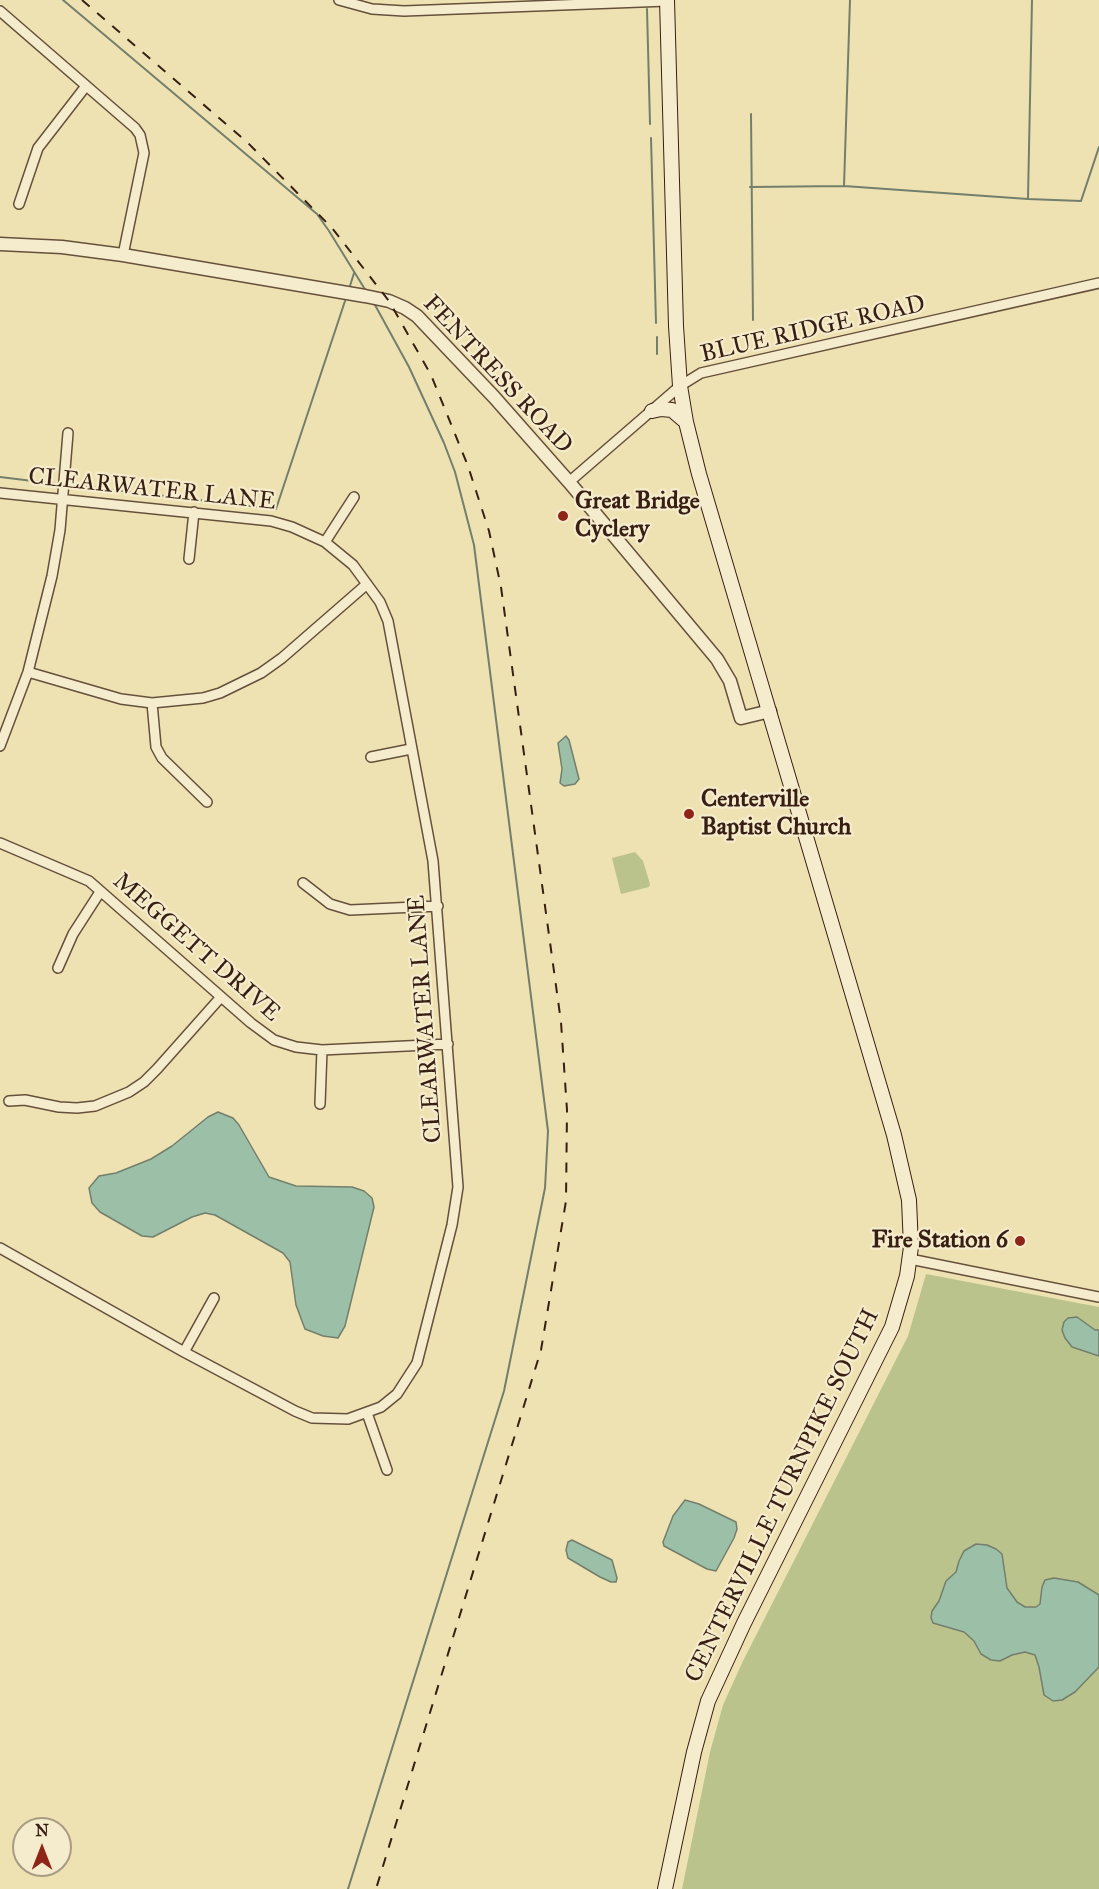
<!DOCTYPE html>
<html>
<head>
<meta charset="utf-8">
<style>
	body { margin:0 }
	#map { position:relative; width:1099px; height:1889px; overflow:hidden; background:#efe2b2; font-family:"IM FELL Great Primer",serif }
	canvas { display:block }
	.north { position:absolute; left:12px; top:1817px; width:60px; height:60px; box-sizing:border-box; background:#f5eccd; border:2px solid #a99a83; border-radius:50%; rotate:0deg; font-size:16px; font-weight:700; line-height:24px; text-align:center; color:#371f13 }
	.north::after { content:''; display:block; margin:auto; width:21px; height:27px; background:#8f2418; clip-path:polygon(50% 0,100% 100%,50% 72%,0 100%) }
</style>
</head>
<body>
<div id="map">
<canvas width="1099" height="1889"></canvas>
<div class="north">N</div>
</div>
<script>
const context = document.querySelector('canvas').getContext('2d');
context.lineJoin = 'round';
function fillPath(path, color) { context.fillStyle = color; context.fill(path, 'evenodd'); }
const toPath = rows => new Path2D(rows.map(r => 'M' + r).join(''));
function strokePath(path, color, width, dash) { context.strokeStyle = color; context.lineWidth = width; context.lineCap = dash ? 'butt' : 'round'; context.setLineDash(dash || []); context.stroke(path); }
function label(font, color, halo, rows, align = 'center') {
  context.font = font + ' "IM FELL Great Primer",serif'; context.lineWidth = 4.5; context.setLineDash([]); context.textBaseline = 'middle'; context.strokeStyle = halo; context.fillStyle = color; for (const [text, x, y, turn = 0] of rows) {
    context.save(); context.translate(x, y); context.rotate((+turn || 0) * Math.PI / 180); context.textAlign = isNaN(turn) ? turn : align; if (halo) context.strokeText(text, 0, 0); context.fillText(text, 0, 0); context.restore();
  }
}
const green = toPath([
	[635,852,643,861,650,884,649,887,621,894,612,858],
	[926,1274,1099,1307,1099,1889,682,1889,710,1752,723,1705,743,1661,908,1336]
]);
const water = toPath([
	[566,736,569,740,579,779,575,784,564,786,560,783,562,769,558,743,566,736],
	[218,1112,233,1118,239,1125,269,1177,296,1186,352,1187,364,1191,372,1198,374,1207,345,1326,338,1338,323,1336,305,1329,296,1305,290,1262,283,1253,215,1215,205,1213,192,1217,153,1237,142,1236,100,1212,92,1203,89,1188,99,1176,116,1173,151,1159,172,1146,208,1117,218,1112],
	[1077,1317,1095,1330,1099,1330,1099,1356,1072,1347,1065,1338,1062,1330,1064,1322,1068,1318,1077,1317],
	[685,1500,699,1504,736,1522,737,1529,734,1538,716,1571,707,1569,664,1546,663,1542,673,1516,685,1500],
	[572,1540,612,1560,617,1578,616,1582,611,1582,600,1577,568,1558,566,1550,568,1542,572,1540],
	[976,1544,987,1545,996,1549,1002,1554,1007,1588,1017,1602,1025,1607,1036,1607,1040,1604,1042,1587,1045,1580,1054,1578,1078,1582,1099,1595,1099,1667,1075,1692,1062,1700,1053,1701,1044,1695,1039,1667,1035,1655,1025,1652,1012,1655,1000,1661,991,1660,981,1654,974,1641,964,1632,933,1623,931,1618,932,1611,939,1601,946,1581,956,1572,959,1561,964,1551,976,1544]
]);
const stream = toPath([
	[63,0,317,214,329,231,366,291],
	[647,9,650,124],
	[751,114,753,320],
	[651,138,656,323],
	[844,186,850,0],
	[750,187,844,186,1028,199,1081,201,1099,147],
	[1028,198,1032,0],
	[350,286,354,273],
	[657,337,657,354],
	[0,477,57,484],
	[71,485,276,509,345,301],
	[348,1889,504,1391,545,1188,548,1131,474,545,455,472,444,443,409,367,375,305]
]);
const minor = toPath([
	[339,0,372,9,404,11,667,1],
	[0,11,135,128,140,135,144,153,123,255],
	[19,204,38,148,86,86],
	[569,482,680,386,701,373,1099,283],
	[0,493,271,521,292,527,325,542,353,565,380,602,388,621,433,861,458,1187,452,1225,417,1363,397,1394,381,1407,348,1419,312,1418,295,1411,184,1352,0,1248],
	[325,542,354,497],
	[189,559,194,512],
	[28,672,121,699,152,703,203,698,220,693,261,673,282,658,367,584],
	[152,703,156,747,162,758,207,802],
	[0,746,28,672,52,576,60,530,68,433],
	[371,757,411,749],
	[0,843,89,881,251,1023,274,1040,296,1047,322,1050,448,1044],
	[303,883,330,904,350,910,438,906],
	[58,968,73,934,100,892],
	[9,1101,25,1100,59,1107,77,1108,95,1106,129,1092,144,1082,157,1069,221,997],
	[320,1104,322,1050],
	[910,1259,1099,1297],
	[184,1352,214,1298],
	[367,1413,387,1470]
]);
const tertiary = toPath([
	[0,244,62,247,123,255,365,296,389,301,405,308,417,316,494,397,569,482,717,659,730,681,741,718,770,711]
]);
const secondary = toPath([
	[652,411,661,409,672,410,686,422],
	[665,1889,694,1752,708,1701,744,1623,892,1327,907,1276,911,1247,909,1200,894,1135,699,474,686,422,680,386,676,326,667,0]
]);
const rail = toPath([
	[82,0,247,142,332,228,389,301,431,375,468,466,489,531,501,587,561,1022,567,1110,566,1201,541,1350,376,1889]
]);
const markers = [
	[563,516,6,"#8f2418"],
	[689,814,6,"#8f2418"],
	[1020,1241,6,"#8f2418"]
];
const streetNames = [
	["BLUE RIDGE ROAD",813,330,-13],
	["FENTRESS ROAD",497,375,47],
	["CLEARWATER LANE",152,490,6],
	["MEGGETT DRIVE",196,948,41],
	["CLEARWATER LANE",426,1019,-94],
	["CENTERVILLE TURNPIKE SOUTH",783,1496,-64]
];
const poiNames = [
	["Great Bridge",575,502],
	["Cyclery",575,530],
	["Centerville",701,800],
	["Baptist Church",701,828],
	["Fire Station 6",1008,1241,"right"]
];
fillPath(green, '#bac38b');
fillPath(water, '#9bbfa7');
strokePath(water, '#737f6c', 1.5);
strokePath(stream, '#737f6c', 2);
strokePath(minor, '#65503b', 12);
strokePath(tertiary, '#65503b', 15);
strokePath(secondary, '#371f13', 16);
strokePath(minor, '#f5eccd', 9);
strokePath(tertiary, '#f5eccd', 12);
strokePath(secondary, '#f5eccd', 14);
strokePath(rail, '#371f13', 2, [10, 10]);
for (const [x, y, r, color] of markers) { const dot = new Path2D(); dot.arc(x, y, r, 0, 2 * Math.PI); context.fillStyle = color; context.fill(dot); strokePath(dot, '#f5eccd', 2); }
label('24px', '#371f13', '#f5eccd', streetNames);
label('bold 24px', '#371f13', '#f5eccd', poiNames, 'left');
</script>
</body>
</html>
